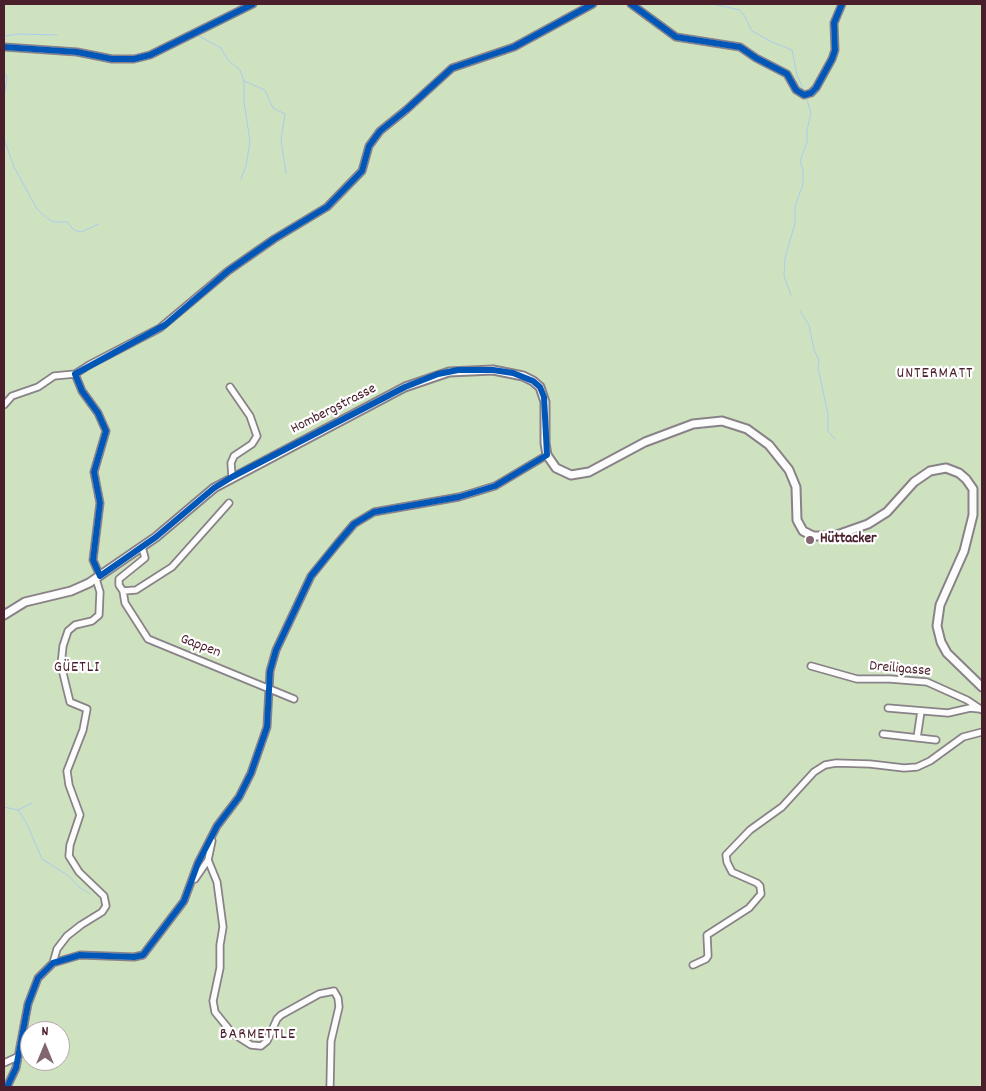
<!DOCTYPE html>
<html>
<head>
<meta charset="utf-8">
<style>
	body { margin:0 }
	#map { position:relative; width:986px; height:1091px; overflow:hidden; background:#e8ebf3; font-family:Dekko,sans-serif }
	canvas { display:block }
	.frame { position:absolute; inset:0; border:5px solid #4a1f2b; pointer-events:none }
	.north { position:absolute; left:20px; top:1021px; width:50px; height:50px; box-sizing:border-box; background:#fff; border:1px solid #b7a5aa; border-radius:50%; rotate:0deg; font-size:14px; font-weight:700; line-height:20px; text-align:center; color:#4a1f2b }
	.north::after { content:''; display:block; margin:auto; width:18px; height:22px; background:#816671; clip-path:polygon(50% 0,100% 100%,50% 72%,0 100%) }
</style>
</head>
<body>
<div id="map">
<canvas width="986" height="1091"></canvas>
<div class="frame"></div>
<div class="north">N</div>
</div>
<script>
const context = document.querySelector('canvas').getContext('2d');
context.lineJoin = 'round';
function fillPath(path, color) { context.fillStyle = color; context.fill(path, 'evenodd'); }
const toPath = rows => new Path2D(rows.map(r => 'M' + r).join(''));
function strokePath(path, color, width, dash) { context.strokeStyle = color; context.lineWidth = width; context.lineCap = dash ? 'butt' : 'round'; context.setLineDash(dash || []); context.stroke(path); }
function label(font, color, halo, rows, align = 'center') {
  context.font = font + ' Dekko,sans-serif'; context.lineWidth = 4.5; context.setLineDash([]); context.textBaseline = 'middle'; context.strokeStyle = halo; context.fillStyle = color; for (const [text, x, y, turn = 0] of rows) {
    context.save(); context.translate(x, y); context.rotate((+turn || 0) * Math.PI / 180); context.textAlign = isNaN(turn) ? turn : align; if (halo) context.strokeText(text, 0, 0); context.fillText(text, 0, 0); context.restore();
  }
}
const green = toPath([
	[4,4,982,4,982,1087,4,1087],
	[30,1031,60,1031,60,1061,30,1061]
]);
const stream = toPath([
	[713,4,740,10,744,15,752,31,772,42,792,50,797,75,805,93],
	[4,36,19,34,57,35],
	[199,36,221,48,228,60,240,70,244,81,244,102,250,141,246,166,241,179],
	[4,72,7,77,4,98],
	[244,81,265,90,273,108,285,114,281,140,286,173],
	[4,139,14,167,37,209,47,218,53,222,67,222,74,230,81,232,99,224],
	[791,295,784,276,785,258,795,223,795,206,803,184,803,170,800,161,807,142,807,130,811,113,806,97],
	[800,311,809,325,814,350,819,360,818,368,828,414,828,431,835,439],
	[4,807,18,810,26,822,42,859,69,876,79,887,90,894],
	[18,810,32,803]
]);
const minor = toPath([
	[631,4,676,37,740,47,756,58,787,74,796,90,804,95,811,93,816,88,832,59,835,50,834,23,842,4],
	[4,47,77,52,112,59,134,59,150,55,253,4],
	[75,374,82,391,98,413,106,431,94,472,100,503,93,560,100,576],
	[230,387,250,416,257,436,252,444,234,456,231,463,232,477],
	[4,405,12,396,38,387,54,376,75,374,89,365,160,328,228,271,274,239,327,207,362,171,369,146,380,131,406,110,452,68,514,47,593,4],
	[142,547,145,558,119,579,119,585,123,591,136,590,172,567,229,503],
	[123,591,125,603,148,639,294,699],
	[811,666,857,679,890,679,927,682,967,700,982,710],
	[888,708,948,713,970,708,980,709],
	[883,734,936,740],
	[917,738,921,711],
	[212,841,208,860,217,882,223,927,220,945,220,968,213,1001,215,1012,232,1033,251,1045,261,1046,267,1041,277,1019,281,1015,319,994,334,991,338,998,339,1007,331,1041,330,1087],
	[195,879,208,860],
	[53,963,57,949,67,936,81,925,102,912,106,906,104,896,79,872,69,856,70,845,80,815,69,785,67,771,83,730,87,709,70,702,61,665,63,646,68,631,75,625,92,621,99,615,100,592,96,579],
	[693,965,706,959,708,956,707,935,749,908,761,894,760,886,757,883,732,872,727,862,726,855,750,830,782,807,814,772,825,765,836,763,870,764,904,768,917,767,930,761,963,737,982,732],
	[4,1063,17,1057],
	[7,1087,16,1068,28,1004,38,978,53,963,80,955,134,957,143,955,184,901,198,863,217,826,239,797,251,773,267,727,270,671,276,650,311,576,337,544,354,524,374,512,459,497,495,486,547,455]
]);
const tertiary = toPath([
	[4,615,25,602,71,591,89,583,156,537,214,488,405,387,449,372,493,370,523,376,533,381,540,387,545,402,545,443,547,455,556,468,571,475,589,472,645,442,693,424,722,421,747,429,769,445,789,470,796,487,797,520,803,531,813,536,834,536,868,524,887,512,914,482,930,471,946,468,959,473,966,479,973,489,973,515,964,551,940,605,937,626,941,642,947,653,982,687]
]);
const cycleway = toPath([
	[631,4,676,37,740,47,756,58,787,74,796,90,804,95,811,93,816,88,832,59,835,50,834,23,842,4],
	[4,47,77,52,112,59,134,59,150,55,253,4],
	[7,1087,16,1068,28,1004,38,978,53,963,80,955,134,957,143,955,184,901,198,863,217,826,239,797,251,773,267,727,270,671,276,650,311,576,337,544,354,524,374,512,459,497,495,486,547,455,544,397,540,387,533,381,513,373,493,370,458,370,438,374,405,387,232,477,214,488,156,537,100,576,93,560,100,503,94,472,106,431,98,413,82,391,75,374,165,325,228,271,274,239,327,207,362,171,369,146,380,131,406,110,452,68,514,47,593,4]
]);
const markers = [
	[810,540,5,"#816671"]
];
const streetNames = [
	["Hombergstrasse",334,410,-27],
	["Gappen",200,647,21],
	["Dreiligasse",900,670,5]
];
const poiNames = [
	["Hüttacker",820,540]
];
const neighbourhoodNames = [
	["UNTERMATT",935,375],
	["GÜETLI",77,669],
	["BARMETTLE",258,1036]
];
fillPath(green, '#cfe2bf');
strokePath(stream, '#aacced', 1);
strokePath(minor, '#898288', 9);
strokePath(tertiary, '#898288', 11);
strokePath(minor, '#fcfcfd', 5.5);
strokePath(tertiary, '#fcfcfd', 7);
strokePath(cycleway, '#0057b8', 6);
for (const [x, y, r, color] of markers) { const dot = new Path2D(); dot.arc(x, y, r, 0, 2 * Math.PI); context.fillStyle = color; context.fill(dot); strokePath(dot, '#fff', 2); }
label('15px', '#4a1f2b', '#fff', streetNames);
label('bold 15px', '#4a1f2b', '#fff', poiNames, 'left');
context.letterSpacing = '1px';
label('16px', '#4a1f2b', '#fff', neighbourhoodNames);
context.letterSpacing = '0px';
</script>
</body>
</html>
